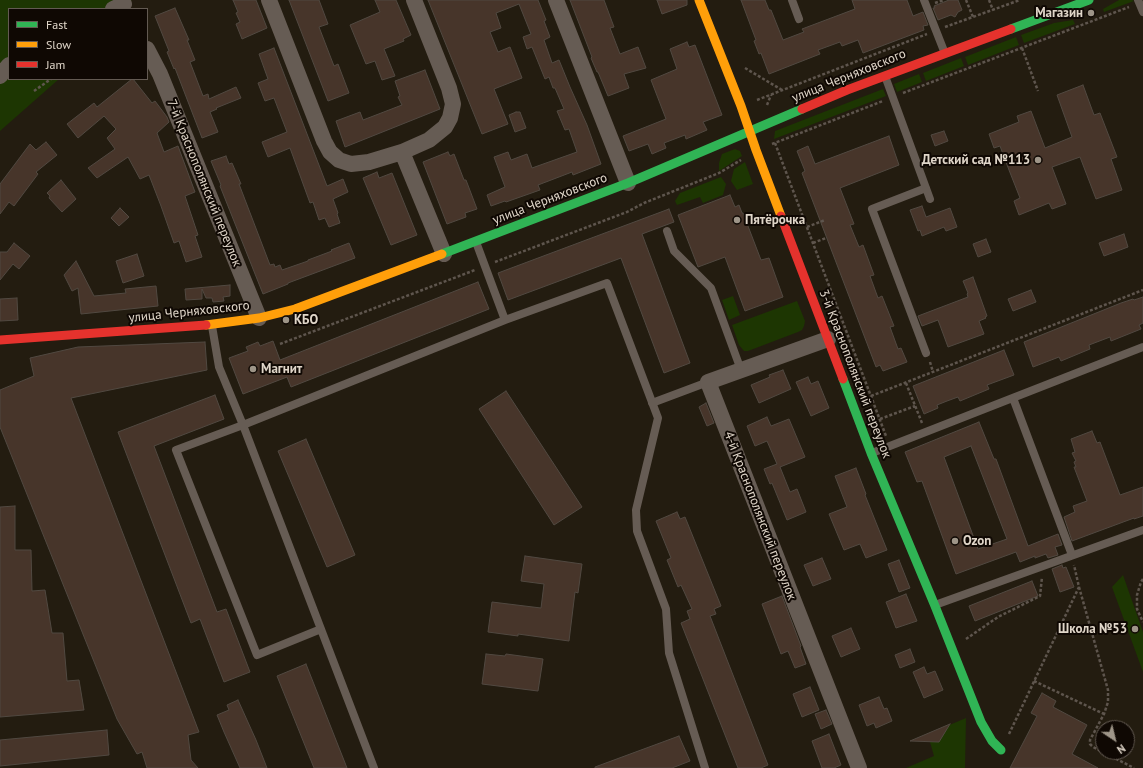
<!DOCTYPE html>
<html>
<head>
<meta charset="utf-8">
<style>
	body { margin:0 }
	#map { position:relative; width:1143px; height:768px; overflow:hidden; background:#231c10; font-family:"PT Sans",sans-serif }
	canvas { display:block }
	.legend { position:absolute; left:8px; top:8px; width:140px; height:72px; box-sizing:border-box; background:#0f0803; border:1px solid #635a52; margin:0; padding:5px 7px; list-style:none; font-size:12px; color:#e0d6c9 }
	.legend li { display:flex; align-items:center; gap:8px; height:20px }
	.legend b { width:20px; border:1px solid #635a52 }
	.north { position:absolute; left:1095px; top:720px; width:40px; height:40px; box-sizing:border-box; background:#0f0803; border:1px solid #635a52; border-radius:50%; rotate:145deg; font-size:11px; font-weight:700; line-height:16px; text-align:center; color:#e0d6c9 }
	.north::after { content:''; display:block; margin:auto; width:14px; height:18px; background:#9e9588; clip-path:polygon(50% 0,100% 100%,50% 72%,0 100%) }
</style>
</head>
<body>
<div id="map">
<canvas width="1143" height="768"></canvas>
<ul class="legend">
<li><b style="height:5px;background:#30b455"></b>Fast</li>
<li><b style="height:5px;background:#ff9f0a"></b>Slow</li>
<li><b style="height:5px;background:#e5322d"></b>Jam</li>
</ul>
<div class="north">N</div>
</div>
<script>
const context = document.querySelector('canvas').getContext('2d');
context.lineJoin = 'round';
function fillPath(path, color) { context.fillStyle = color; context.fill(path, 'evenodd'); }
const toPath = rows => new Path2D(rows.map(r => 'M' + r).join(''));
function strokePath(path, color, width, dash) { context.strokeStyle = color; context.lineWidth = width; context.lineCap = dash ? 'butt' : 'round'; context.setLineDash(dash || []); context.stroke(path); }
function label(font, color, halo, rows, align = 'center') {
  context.font = font + ' "PT Sans",sans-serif'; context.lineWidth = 4; context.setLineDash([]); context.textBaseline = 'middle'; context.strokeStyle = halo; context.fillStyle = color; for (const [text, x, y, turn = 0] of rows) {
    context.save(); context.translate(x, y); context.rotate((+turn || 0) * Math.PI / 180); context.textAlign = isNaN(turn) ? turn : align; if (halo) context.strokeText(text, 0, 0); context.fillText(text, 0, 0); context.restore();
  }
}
const green = toPath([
	[0,0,132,0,123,6,123,9,9,9,9,79,59,79,0,131],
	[1119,0,1132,0,1134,1,1104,12,1103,9],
	[1073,20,1075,24,1024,43,1021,35,1054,23],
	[1016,37,1019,45,968,65,965,57],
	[961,58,964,66,926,81,923,73],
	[919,74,922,82,897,92,894,84],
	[883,89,886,96,774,139,775,131],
	[735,149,740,151,742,156,719,171,719,163,722,154],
	[745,162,753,184,737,190,731,181,734,169],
	[721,177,726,184,723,195,703,203,700,197,677,205,675,201,680,193],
	[733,296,740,315,729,320,722,300],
	[797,301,805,321,804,326,802,330,798,332,748,351,744,351,739,345,732,325],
	[1123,575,1143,632,1143,672,1112,587],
	[966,718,965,768,906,768,934,756,930,742,939,742,943,735,940,729]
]);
const building = toPath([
	[233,0,256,0,267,28,242,39,236,24,240,22,236,13,238,12,233,0],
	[289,0,319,0,328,24,319,27,334,66,338,64,349,93,328,101,289,0],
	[375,0,396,0,411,35,403,39,404,41,384,49,395,76,382,80,375,61,366,64,350,25,380,12,375,0],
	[428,0,538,0,546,20,544,21,550,37,544,40,552,63,559,60,570,87,587,125,601,164,573,175,572,172,538,185,540,190,506,202,505,201,491,206,487,195,505,187,494,157,508,152,511,160,527,154,532,168,577,152,569,129,565,130,557,111,564,109,555,88,553,88,549,77,545,79,532,47,527,49,523,37,531,34,519,4,496,13,501,28,490,32,498,52,510,47,522,78,494,89,508,124,482,134,428,0],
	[570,0,604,0,614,27,610,28,620,54,638,47,646,68,624,74,629,88,608,96,598,72,597,72,591,58,592,57,570,0],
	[657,0,687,0,687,5,662,14,657,0],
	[741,0,765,0,769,10,771,10,783,40,804,32,802,29,855,9,852,0,907,0,913,16,923,12,928,25,923,26,924,30,863,53,858,40,842,46,840,42,818,50,820,54,769,74,761,53,759,54,754,41,756,40,741,0],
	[949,0,958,0,962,10,958,12,955,17,951,15,938,20,933,8,935,8,934,6,949,0],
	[175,8,189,40,187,40,195,60,190,62,203,96,208,94,209,99,236,87,241,98,216,108,217,109,210,112,218,132,202,138,175,68,174,69,167,52,169,51,155,16,175,8],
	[687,42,689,47,695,45,722,115,703,122,707,130,686,139,685,135,664,143,666,148,652,154,648,144,629,151,623,136,666,119,651,80,677,69,670,49,687,42],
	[274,48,327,186,343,179,348,192,333,199,338,213,337,214,340,223,329,227,325,218,319,220,313,202,310,203,290,148,268,157,262,142,287,132,274,98,265,101,258,83,268,79,259,54,274,48],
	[425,70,440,109,345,147,336,121,360,112,363,120,402,105,398,97,400,96,395,81,425,70],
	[132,79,133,79,152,103,155,101,167,117,169,122,157,133,164,152,178,146,195,192,185,196,198,235,195,236,202,257,186,262,179,241,174,243,161,206,149,175,140,179,128,157,97,178,88,168,115,149,107,138,116,129,104,116,78,138,67,124,94,103,97,107,132,79],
	[1083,85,1094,115,1100,113,1117,157,1111,159,1122,190,1096,199,1080,157,1052,167,1066,204,1052,209,1049,203,1019,215,1014,201,1020,198,1009,170,1000,146,994,148,989,134,1019,122,1017,116,1031,111,1045,148,1072,137,1057,95,1083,85],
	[516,112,520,112,526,128,515,132,509,115,516,112],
	[944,131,948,141,935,146,931,135,944,131],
	[889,136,899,165,840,188,854,224,850,225,859,247,863,245,874,275,870,276,878,298,882,296,894,326,890,327,898,349,901,348,907,362,883,371,880,365,876,367,802,173,805,171,797,151,808,146,815,164,889,136],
	[46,142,57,155,36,172,38,174,14,206,9,202,0,214,0,184,30,144,36,150,46,142],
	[448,152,450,156,454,154,464,180,466,180,477,209,465,213,466,217,447,224,423,162,448,152],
	[226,156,229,164,232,163,241,184,239,184,270,265,274,264,275,267,280,265,282,270,308,261,308,260,332,251,331,250,349,243,355,258,288,283,288,284,263,294,220,186,221,185,211,161,226,156],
	[377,172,379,178,392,173,417,235,391,245,363,178,377,172],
	[61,180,76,199,62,212,49,198,50,196,47,193,61,180],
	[730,195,735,207,739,205,742,213,743,213,761,260,769,258,783,297,745,311,725,257,698,267,678,215,730,195],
	[922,206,926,217,950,208,957,227,946,231,944,227,922,236,920,230,918,231,910,210,922,206],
	[120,208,129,217,119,226,111,218,120,208],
	[669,209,674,222,642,234,690,363,664,373,621,258,508,300,498,273,669,209],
	[1124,234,1128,247,1104,256,1099,243,1124,234],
	[986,239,991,252,978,257,973,244,986,239],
	[14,243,30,256,19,269,13,264,0,280,0,252,7,252,14,243],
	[137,254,144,276,123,283,116,261,137,254],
	[76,261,94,296,126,293,125,289,156,286,158,306,81,314,78,288,72,291,64,275,76,261],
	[973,277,987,316,985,317,986,318,979,321,984,334,948,347,938,320,922,326,918,316,968,297,967,294,968,293,963,281,973,277],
	[478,282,489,309,291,387,287,377,243,394,229,358,248,351,246,347,258,342,260,346,273,341,280,360,478,282],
	[230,285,230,296,223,297,224,301,213,302,212,298,206,298,202,289,202,299,186,300,185,289,230,285],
	[1031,290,1036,302,1013,311,1008,299,1031,290],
	[1143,297,1143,323,1139,325,1141,329,1111,341,1110,337,1089,345,1090,349,1061,361,1059,357,1033,367,1024,342,1121,303,1133,299,1134,300,1143,297],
	[17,298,18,320,0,321,0,299,17,298],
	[205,342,207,370,71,398,199,732,188,735,191,760,198,768,147,768,142,752,137,754,117,719,0,427,0,390,34,376,30,358,78,347,205,342],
	[1004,350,1014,375,987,385,989,389,960,401,958,397,947,401,937,405,938,408,924,414,913,386,1004,350],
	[783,370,791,389,759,403,751,385,770,377,769,375,783,370],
	[808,377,811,384,818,381,829,408,811,416,796,382,808,377],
	[506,391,582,507,554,525,479,409,506,391],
	[215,395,224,419,154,446,217,612,226,609,250,672,224,682,200,619,191,623,118,432,215,395],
	[706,403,714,423,707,426,699,407,706,403],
	[767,417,771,426,789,419,805,457,780,467,790,492,797,489,806,512,787,520,772,483,770,484,764,469,777,464,767,441,755,446,747,426,767,417],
	[979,422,994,459,996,459,1028,546,1058,534,1062,545,1055,547,1058,555,1048,558,1046,554,1035,558,1035,556,1020,562,1016,552,956,574,922,481,917,482,905,452,979,422],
	[971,446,1007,539,978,549,944,457,971,446],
	[1092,431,1097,443,1100,442,1120,495,1143,487,1143,516,1134,519,1134,518,1072,541,1064,517,1075,512,1073,506,1087,501,1074,467,1076,467,1074,462,1076,461,1072,453,1075,452,1071,439,1092,431],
	[306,439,355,555,327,567,278,451,306,439],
	[856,468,866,494,865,495,887,550,866,558,860,544,844,550,829,514,847,507,835,476,856,468],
	[15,506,15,550,31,550,32,591,45,590,52,633,63,633,67,681,79,680,84,710,0,717,0,507,15,506],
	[677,512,680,519,685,517,721,606,714,609,716,614,710,616,768,765,761,768,738,768,681,623,690,619,687,611,692,609,681,585,678,587,667,560,671,558,656,521,677,512],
	[525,556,582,564,578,593,575,592,569,641,518,634,518,636,488,632,492,602,541,608,544,584,521,581,525,556],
	[822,558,831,579,813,586,804,565,822,558],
	[899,560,910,588,899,592,888,564,899,560],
	[1062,565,1063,568,1066,567,1074,587,1060,592,1052,569,1062,565],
	[1032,581,1038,596,975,621,969,606,1032,581],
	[906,594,917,621,896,628,886,602,906,594],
	[782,596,801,646,800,647,806,664,795,668,788,651,781,654,762,604,782,596],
	[851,628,860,649,841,657,832,636,851,628],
	[910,649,915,662,900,668,895,655,910,649],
	[486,654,505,656,506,654,543,659,538,691,482,684,486,654],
	[306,664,347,768,314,768,277,676,306,664],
	[924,667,927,674,935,671,943,690,924,698,913,672,924,667],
	[810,687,819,710,802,717,793,694,810,687],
	[1042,693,1056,701,1053,707,1087,725,1072,754,1098,768,1010,768,1037,716,1031,713,1042,693],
	[879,697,884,709,887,708,892,721,876,728,874,723,867,726,859,705,879,697],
	[238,700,256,740,267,768,240,768,224,732,217,715,229,710,227,705,238,700],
	[826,710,832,724,821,729,815,714,826,710],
	[950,724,939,742,910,741,950,724],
	[107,730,109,755,0,766,0,740,107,730],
	[829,734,841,765,834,768,822,768,812,741,829,734],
	[679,736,690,761,672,768,595,768,595,767,679,736]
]);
const path = toPath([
	[966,0,973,17],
	[989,0,993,10],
	[935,3,944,0],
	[945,27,1020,0],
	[1022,48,1038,91],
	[745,68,782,90],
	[34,91,51,79],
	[903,93,1129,7],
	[757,100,927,34],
	[767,105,771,95],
	[775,143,886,436],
	[772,144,883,101],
	[807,227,825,220],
	[813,243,826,238],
	[495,262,627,212,644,203,719,173,741,160],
	[280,344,475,270],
	[930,362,933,372],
	[906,383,922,423],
	[871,396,1143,290],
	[880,419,915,406],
	[1143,579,1141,582,1137,595,1137,609,1143,622],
	[1079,587,1108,690,1108,702,1104,714,1090,740,1090,744,1093,747,1134,768],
	[966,639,998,617,1040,596,1042,577],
	[1034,681,1104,714],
	[1009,734,1079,587,1074,565]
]);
const lane = toPath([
	[792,0,799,19],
	[924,0,944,51],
	[1138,0,1143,12],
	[885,76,930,199],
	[667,231,674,251,711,288,741,370],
	[476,242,505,320],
	[212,326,219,367,243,425,176,450,257,655,321,629],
	[926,353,872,209,926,188],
	[1013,398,1072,555],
	[652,403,708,382],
	[872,453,1143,347],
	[935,605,1143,530],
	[374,768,243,425,505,320,607,283,658,418,636,510,637,531,666,609,669,653,705,768]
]);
const street = toPath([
	[269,0,324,141,330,152,339,160,351,164,369,162,402,152,429,140,445,127,450,118,453,104,449,88,414,0],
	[556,0,628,183],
	[113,9,124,4],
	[147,49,160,74,259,318],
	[0,76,9,65],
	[402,152,444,254],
	[828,339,708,382,859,768]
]);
const fast = toPath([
	[1011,29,1089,0],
	[442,254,628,183,802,109],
	[843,379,871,453,935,606,981,722,992,741,1001,750]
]);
const slow = toPath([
	[699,0,741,106,756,150,781,216],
	[206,325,259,318,295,309,442,254]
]);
const jam = toPath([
	[802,109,847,90,1011,29],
	[781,216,843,379],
	[0,340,206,325]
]);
const markers = [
	[1091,13,4,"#9e9588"],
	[1038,160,4,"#9e9588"],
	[737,220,4,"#9e9588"],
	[286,320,4,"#9e9588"],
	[253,369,4,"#9e9588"],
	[955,541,4,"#9e9588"],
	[1135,629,4,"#9e9588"]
];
const poiNames = [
	["Магазин",1083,13,"right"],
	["Детский сад №113",1030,160,"right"],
	["Пятёрочка",745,220],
	["КБО",294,320],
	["Магнит",261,369],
	["Ozon",963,541],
	["Школа №53",1127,629,"right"]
];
const streetNames = [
	["улица Черняховского",849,76,-22],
	["7-й Краснополянский переулок",204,183,68],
	["улица Черняховского",550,199,-21],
	["улица Черняховского",189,312,-6],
	["3-й Краснополянский переулок",855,374,69],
	["4-й Краснополянский переулок",760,516,69]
];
fillPath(green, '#1d3602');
fillPath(building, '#47352a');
strokePath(building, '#514941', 1);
strokePath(path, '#5e554d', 2.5, [3, 2]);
strokePath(lane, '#665c54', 8);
strokePath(street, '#665c54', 16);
strokePath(fast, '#30b455', 9);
strokePath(slow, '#ff9f0a', 9);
strokePath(jam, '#e5322d', 9);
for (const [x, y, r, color] of markers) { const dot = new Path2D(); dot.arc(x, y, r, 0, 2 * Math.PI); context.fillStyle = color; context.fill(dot); strokePath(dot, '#0f0803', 1.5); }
label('bold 13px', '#e0d6c9', '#0f0803', poiNames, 'left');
label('13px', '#e0d6c9', '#0f0803', streetNames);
</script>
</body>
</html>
